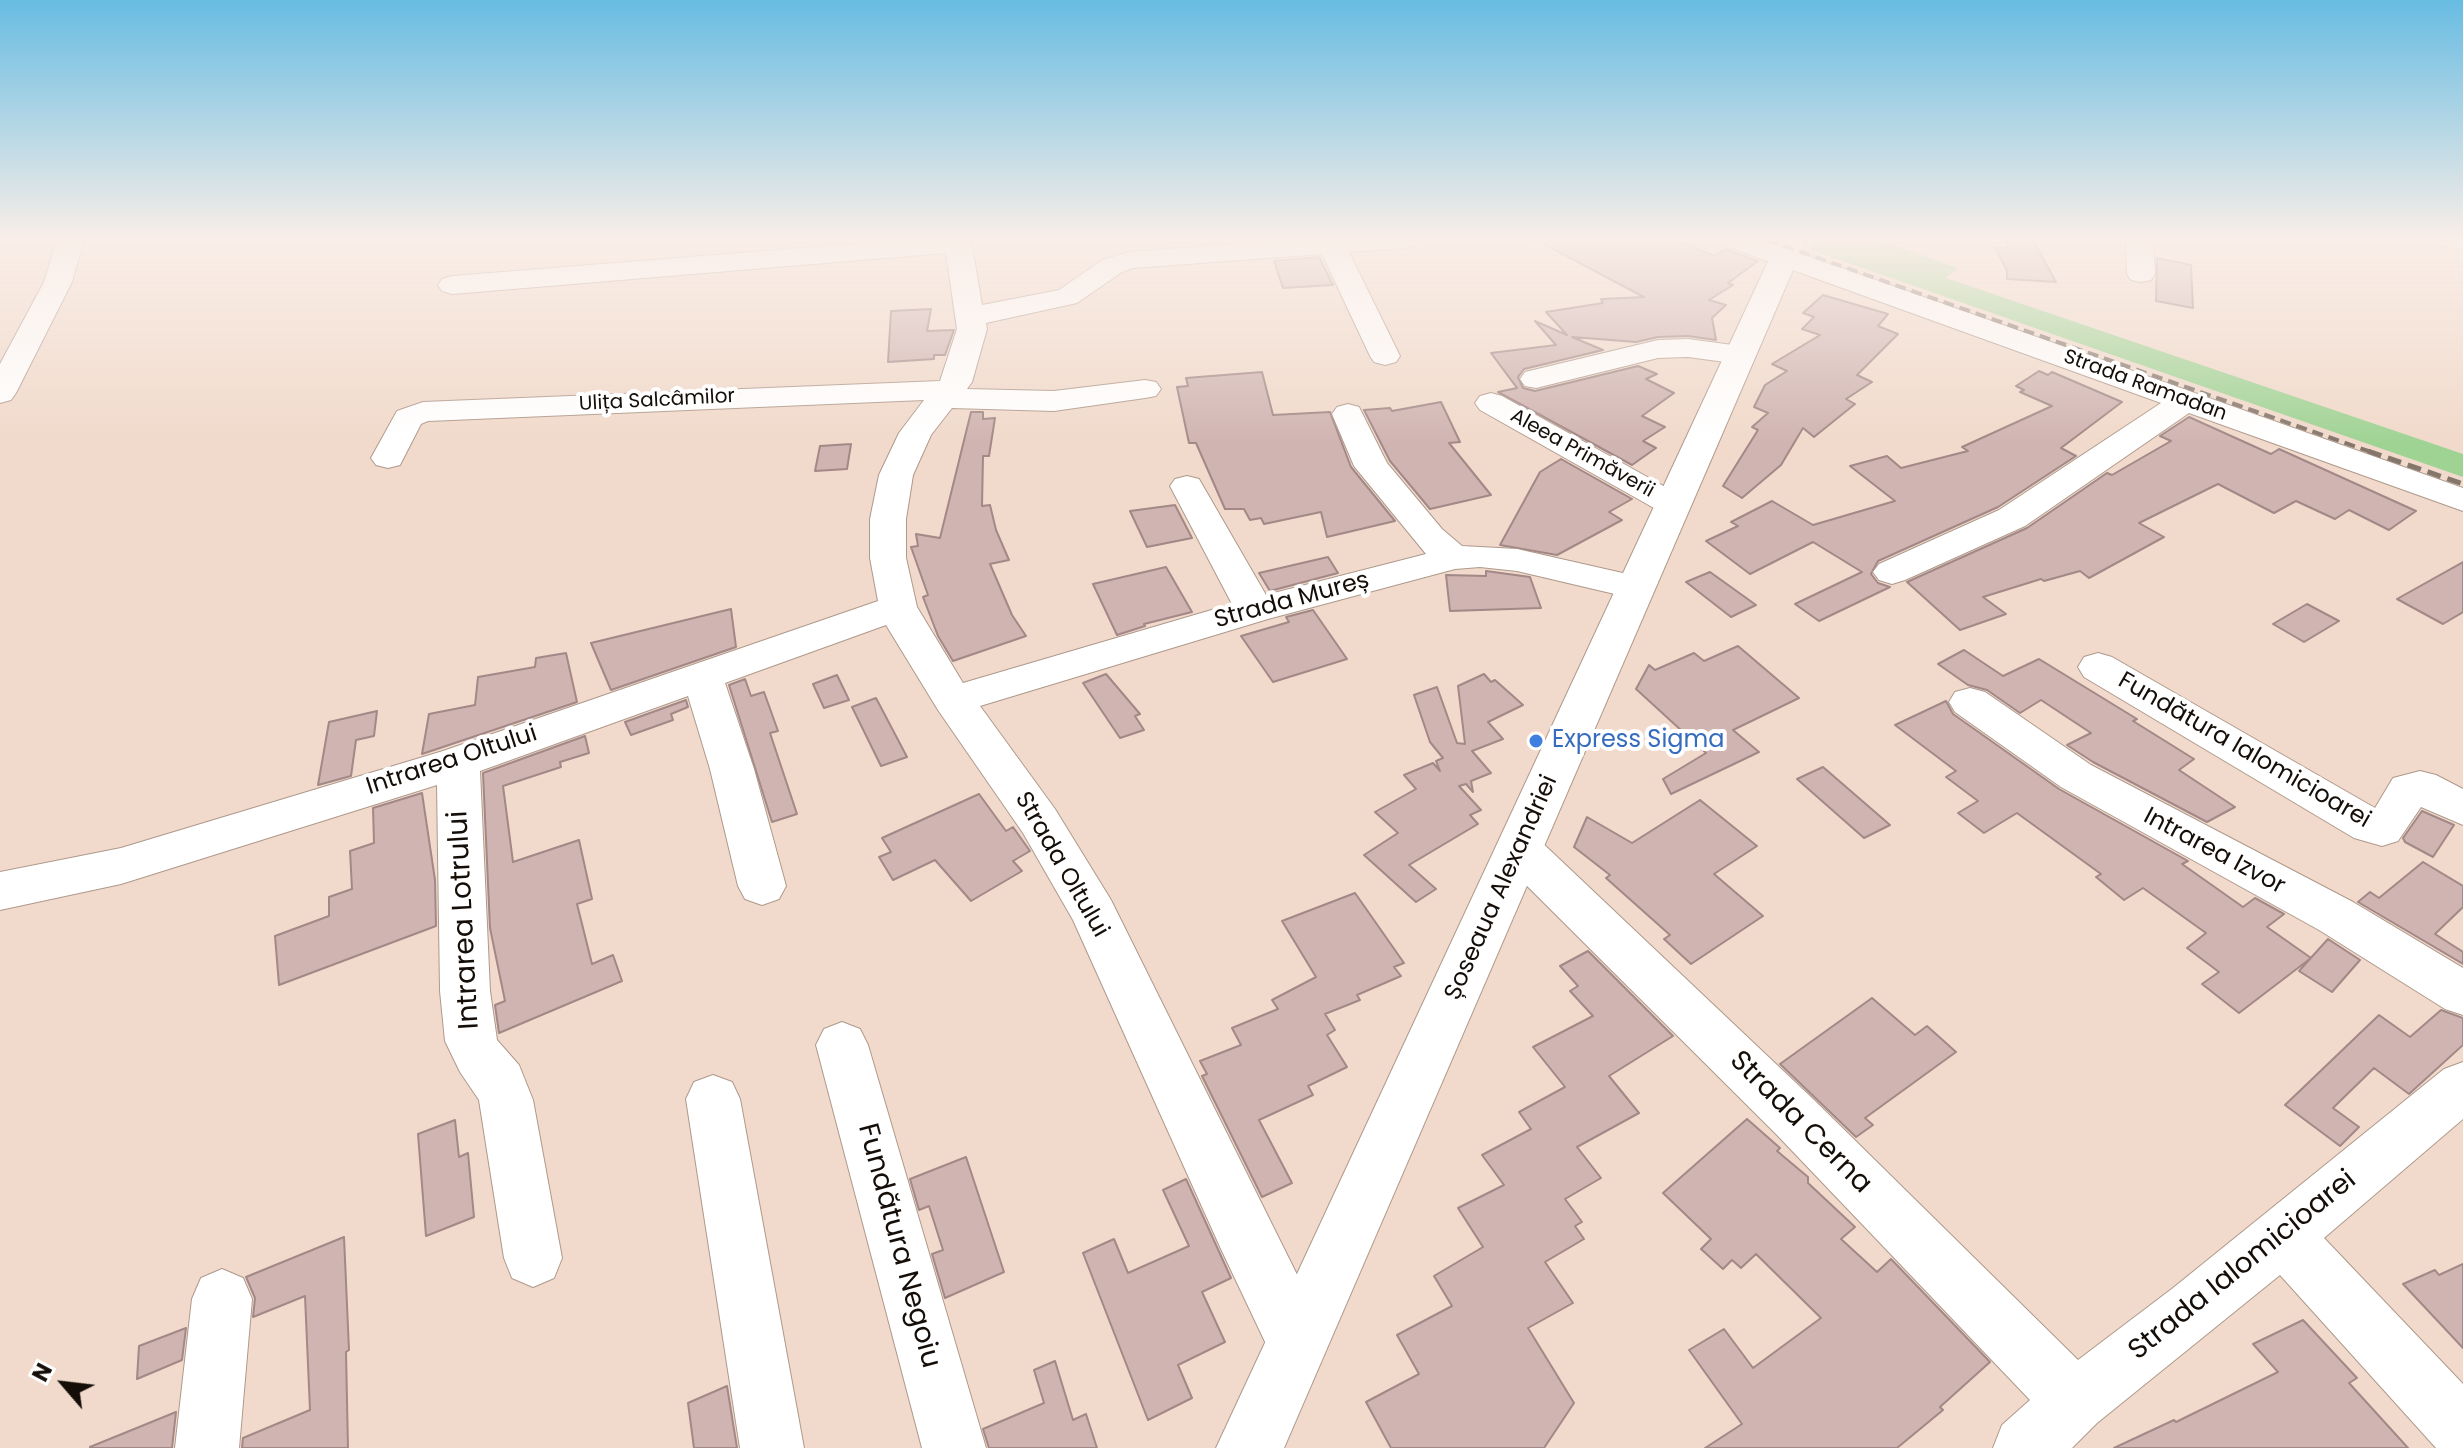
<!DOCTYPE html>
<html>
<head>
<meta charset="utf-8">
<style>
	body { margin:0 }
	#map { position:relative; width:2463px; height:1448px; overflow:hidden; background:#f1dacb; font-family:Poppins,sans-serif }
	canvas { display:block }
	.north { position:absolute; left:24px; top:1344px; width:80px; height:80px; -webkit-text-stroke:6px #fff; paint-order:stroke; rotate:298deg; font-size:22px; font-weight:700; line-height:32px; text-align:center; color:#140d08 }
	.north::after { content:''; display:block; margin:auto; width:28px; height:36px; background:#140d08; clip-path:polygon(50% 0,100% 100%,50% 72%,0 100%) }
</style>
</head>
<body>
<div id="map">
<canvas width="2463" height="1448"></canvas>
<div class="north">N</div>
</div>
<script>
const context = document.querySelector('canvas').getContext('2d');
context.lineJoin = 'round';
function fillPath(path, color) { context.fillStyle = color; context.fill(path, 'evenodd'); }
const toPath = rows => new Path2D(rows.map(r => 'M' + r).join(''));
function strokePath(path, color, width, dash) { context.strokeStyle = color; context.lineWidth = width; context.lineCap = dash ? 'butt' : 'round'; context.setLineDash(dash || []); context.stroke(path); }
function label(font, color, halo, rows, align = 'center') {
  context.font = font + ' Poppins,sans-serif'; context.lineWidth = 8; context.setLineDash([]); context.textBaseline = 'middle'; context.strokeStyle = halo; context.fillStyle = color; for (const [text, x, y, turn = 0] of rows) {
    context.save(); context.translate(x, y); context.rotate((+turn || 0) * Math.PI / 180); context.textAlign = isNaN(turn) ? turn : align; if (halo) context.strokeText(text, 0, 0); context.fillText(text, 0, 0); context.restore();
  }
}
const green = toPath([
	[1816,240,1878,240,1958,268,1946,278,2463,454,2463,477,1811,250]
]);
const building = toPath([
	[1536,240,1680,242,1715,256,1725,249,1758,261,1728,283,1733,285,1709,300,1726,305,1712,318,1716,340,1688,336,1658,337,1636,342,1572,337,1603,350,1524,369,1518,377,1523,388,1535,391,1638,366,1657,374,1646,379,1674,393,1642,416,1665,427,1643,441,1656,448,1632,465,1498,392,1517,388,1491,353,1556,345,1535,321,1567,335,1546,312,1603,303,1601,299,1644,297,1536,240],
	[2005,240,2033,240,2056,282,2007,279,2007,271,1995,247,2009,248,2005,240],
	[1319,257,1333,285,1283,288,1274,261,1319,257],
	[2157,258,2191,265,2193,308,2156,301,2157,258],
	[1823,295,1888,314,1878,326,1898,334,1857,375,1872,382,1846,399,1855,404,1814,437,1803,428,1781,465,1742,498,1723,486,1758,430,1752,427,1768,413,1754,407,1765,385,1787,371,1772,364,1820,335,1802,329,1814,317,1803,313,1823,295],
	[931,309,927,331,954,330,945,355,934,355,934,359,888,362,891,311,931,309],
	[2039,371,2048,375,2052,372,2122,402,2061,448,2076,456,1998,507,1878,561,1871,574,1878,583,1890,587,1819,621,1795,604,1862,572,1813,542,1750,574,1706,541,1738,526,1731,522,1772,501,1813,525,1895,501,1850,466,1887,456,1901,468,1968,451,1962,447,2052,406,2020,392,2024,390,2016,386,2039,371],
	[1262,372,1273,415,1330,412,1351,467,1395,521,1327,537,1321,512,1264,524,1261,518,1250,520,1244,509,1225,509,1196,443,1189,443,1177,387,1188,386,1186,378,1262,372],
	[1441,402,1460,442,1449,443,1491,495,1430,509,1390,461,1364,410,1390,408,1392,411,1441,402],
	[971,412,983,412,983,419,995,418,989,456,983,456,982,506,990,505,996,530,1009,560,990,564,1012,615,1026,636,953,661,938,636,923,597,928,595,911,547,918,546,916,534,940,538,971,412],
	[2189,417,2271,454,2279,449,2416,511,2389,530,2349,510,2335,519,2296,501,2274,513,2218,484,2139,523,2164,537,2089,578,2080,571,2044,581,2041,579,1983,597,2006,614,1960,630,1907,582,2027,528,2107,473,2112,475,2171,441,2160,436,2189,417],
	[851,444,847,469,815,471,820,446,851,444],
	[1561,459,1632,499,1609,512,1622,520,1557,555,1500,545,1540,472,1561,459],
	[1175,505,1192,538,1147,547,1130,511,1175,505],
	[1328,557,1338,573,1270,591,1259,573,1328,557],
	[2463,562,2463,612,2443,624,2397,599,2463,562],
	[1166,567,1192,612,1144,624,1145,626,1117,635,1093,584,1166,567],
	[1486,571,1530,577,1541,608,1450,611,1446,575,1486,576,1486,571],
	[1710,572,1756,605,1731,617,1686,582,1710,572],
	[2307,604,2339,621,2304,642,2273,624,2307,604],
	[731,609,736,647,611,690,591,643,731,609],
	[1313,610,1347,659,1273,682,1241,636,1289,622,1286,617,1313,610],
	[1738,646,1799,698,1733,730,1759,752,1671,794,1663,779,1706,753,1636,689,1649,665,1655,670,1694,653,1704,661,1738,646],
	[1964,650,2003,676,2039,659,2137,719,2133,721,2194,759,2179,770,2235,807,2207,822,2093,762,2067,745,2091,733,2041,700,2020,713,1987,690,1968,685,1938,664,1964,650],
	[566,653,577,702,422,754,429,714,475,705,478,677,535,667,536,658,566,653],
	[1106,674,1140,714,1135,716,1144,730,1120,738,1083,683,1106,674],
	[1484,674,1491,682,1495,680,1523,705,1488,722,1503,739,1472,751,1491,773,1471,781,1473,792,1466,784,1459,786,1481,810,1470,815,1478,824,1409,865,1436,889,1416,902,1364,855,1398,833,1375,812,1416,789,1404,775,1433,763,1440,771,1436,761,1443,758,1430,742,1414,695,1437,687,1457,743,1465,744,1458,686,1484,674],
	[837,675,849,700,824,708,813,684,837,675],
	[745,679,751,696,764,692,778,731,770,733,797,814,772,822,729,685,745,679],
	[876,698,907,757,881,766,852,707,876,698],
	[686,700,688,707,671,714,673,720,631,735,625,722,686,700],
	[1946,701,1953,714,2059,789,2188,861,2182,864,2243,907,2255,898,2284,914,2267,927,2311,958,2239,1013,2202,984,2219,972,2187,948,2206,933,2143,888,2124,900,2096,877,2101,874,2017,813,1984,833,1958,813,1978,801,1946,777,1956,771,1895,725,1946,701],
	[377,711,374,736,356,740,351,776,318,785,329,722,377,711],
	[585,736,589,753,560,762,561,767,503,786,513,862,579,840,592,899,577,904,592,964,613,955,622,981,499,1033,495,1005,505,1001,490,928,483,773,585,736],
	[1823,767,1890,825,1864,838,1797,779,1823,767],
	[422,793,435,880,436,926,279,985,275,936,329,916,329,897,352,889,350,851,374,843,373,808,422,793],
	[979,794,1006,831,1013,827,1030,851,1013,861,1022,871,971,901,935,860,893,880,879,857,891,852,882,838,979,794],
	[1700,800,1757,846,1714,874,1763,916,1691,964,1664,939,1670,935,1606,878,1610,875,1574,847,1587,817,1632,843,1700,800],
	[2422,811,2454,825,2433,857,2405,842,2403,838,2422,811],
	[2423,862,2463,886,2463,907,2435,934,2463,952,2463,964,2358,902,2370,892,2379,898,2423,862],
	[1355,893,1404,963,1394,967,1401,976,1357,995,1360,1000,1325,1014,1335,1030,1327,1035,1347,1067,1308,1086,1313,1095,1259,1120,1292,1183,1262,1197,1202,1076,1207,1074,1200,1061,1241,1045,1232,1028,1278,1009,1272,1000,1316,977,1282,921,1355,893],
	[2328,939,2360,960,2332,992,2299,971,2328,939],
	[1588,951,1673,1036,1609,1076,1639,1113,1577,1147,1601,1178,1565,1199,1582,1222,1575,1226,1584,1239,1545,1262,1573,1303,1528,1328,1574,1403,1544,1448,1391,1448,1366,1402,1419,1374,1397,1335,1452,1306,1434,1276,1483,1247,1458,1208,1504,1185,1482,1155,1531,1129,1519,1112,1565,1087,1533,1047,1593,1016,1570,991,1578,986,1560,966,1588,951],
	[1872,998,1915,1035,1927,1026,1956,1052,1865,1118,1873,1125,1856,1137,1780,1064,1872,998],
	[2441,1010,2463,1018,2463,1045,2409,1094,2374,1068,2333,1108,2359,1127,2340,1146,2285,1105,2379,1015,2410,1037,2441,1010],
	[1747,1119,1780,1148,1777,1151,1808,1177,1808,1183,1855,1227,1841,1239,1877,1272,1891,1259,1990,1362,1940,1407,1943,1410,1897,1448,1705,1448,1742,1424,1689,1350,1724,1329,1753,1368,1821,1318,1756,1254,1741,1268,1732,1260,1723,1269,1701,1249,1711,1239,1663,1193,1747,1119],
	[455,1120,459,1157,468,1153,474,1217,426,1236,418,1134,455,1120],
	[966,1157,1004,1272,945,1298,932,1254,943,1250,929,1206,919,1210,910,1179,966,1157],
	[1186,1179,1231,1278,1202,1292,1225,1342,1178,1365,1192,1398,1148,1420,1083,1253,1114,1239,1128,1273,1189,1246,1163,1190,1186,1179],
	[344,1237,349,1350,346,1352,348,1448,242,1448,243,1438,310,1410,305,1296,253,1317,255,1298,246,1277,344,1237],
	[2463,1264,2463,1348,2403,1284,2435,1270,2439,1275,2463,1264],
	[2303,1320,2357,1378,2349,1383,2408,1448,2114,1448,2174,1420,2176,1422,2278,1372,2253,1344,2303,1320],
	[186,1328,182,1360,137,1379,139,1346,186,1328],
	[1055,1361,1073,1420,1086,1414,1097,1448,989,1448,983,1429,1044,1403,1034,1370,1055,1361],
	[727,1386,737,1448,694,1448,688,1403,727,1386],
	[176,1412,172,1448,90,1448,90,1447,176,1412]
]);
const minor = toPath([
	[57,240,84,240,72,282,16,393,11,400,0,403,0,364,44,282,57,240],
	[902,240,971,240,982,305,1059,290,1102,260,1129,252,1287,240,1418,240,1415,246,1405,248,1349,252,1400,356,1396,362,1385,365,1374,362,1370,356,1322,254,1133,268,1122,272,1077,303,986,323,987,329,972,382,967,389,1054,391,1145,380,1156,382,1161,389,1156,396,1145,398,1054,411,952,408,931,435,913,475,906,519,906,558,917,607,963,683,1232,604,1170,486,1175,479,1187,476,1199,479,1266,595,1426,554,1354,466,1332,414,1337,407,1348,404,1359,407,1387,463,1442,529,1462,546,1517,549,1649,579,1655,587,1649,595,1636,599,1517,571,1480,567,1455,569,1268,619,980,706,1055,809,1111,900,1319,1319,1328,1341,1319,1363,1297,1372,1275,1363,1221,1249,1073,920,1023,833,938,710,886,625,725,683,754,769,786,886,779,899,762,905,745,899,738,886,710,769,688,696,480,771,490,991,497,1040,519,1065,533,1100,562,1258,554,1278,533,1287,512,1278,504,1258,479,1100,460,1072,445,1041,440,991,437,785,121,884,0,910,0,872,121,848,443,751,878,601,870,558,870,519,879,475,899,433,924,400,428,421,421,424,400,465,388,468,376,465,371,458,397,411,423,402,940,381,957,329,946,253,452,294,442,291,438,285,442,279,452,276,902,240],
	[1723,240,1763,240,2463,488,2463,511,2189,413,2025,526,1905,580,1892,584,1879,580,1873,572,1879,564,1999,510,2161,403,1726,246,1723,240],
	[2126,240,2153,240,2155,274,2151,280,2141,282,2131,280,2127,274,2126,240],
	[2438,240,2463,240,2463,249,2441,246,2438,240],
	[1688,339,1740,346,1751,349,1755,355,1751,361,1740,364,1688,357,1658,358,1536,388,1525,386,1520,379,1525,372,1658,340,1688,339],
	[1491,393,1502,396,1685,498,1691,505,1685,512,1673,516,1661,512,1480,410,1475,403,1480,396,1491,393],
	[2098,653,2112,657,2375,808,2393,778,2420,771,2436,775,2463,789,2463,825,2421,807,2398,841,2382,846,2354,838,2084,677,2078,667,2084,657,2098,653],
	[1970,688,1985,692,2091,765,2353,902,2463,968,2463,1015,2445,1009,2319,930,2061,787,1955,712,1949,702,1955,692,1970,688],
	[1519,831,1535,836,1814,1100,2078,1360,2173,1288,2444,1069,2463,1062,2463,1119,2324,1238,2463,1384,2463,1448,2436,1448,2280,1275,2097,1423,2072,1448,1993,1448,2002,1425,2030,1400,1776,1134,1503,862,1496,849,1503,836,1519,831],
	[842,1022,860,1029,868,1045,986,1448,922,1448,816,1045,824,1029,842,1022],
	[713,1075,732,1082,740,1099,804,1448,740,1448,686,1099,694,1082,713,1075],
	[222,1269,243,1278,252,1299,239,1448,175,1448,192,1299,201,1278,222,1269]
]);
const major = toPath([
	[1778,240,1806,240,1284,1448,1216,1448,1778,240]
]);
const railFar1 = toPath([
	[1767,240,2374,453]
]);
const rail = toPath([
	[2368,451,2463,484]
]);
const markers = [
	[1536,741,8,"#3f7fe0"]
];
const farStreetnames = [
	["Strada Ramadan",2145,386,20],
	["Ulița Salcâmilor",657,401,-3],
	["Aleea Primăverii",1582,454,29]
];
const streetNames = [
	["Strada Mureș",1292,601,-15],
	["Fundătura Ialomicioarei",2244,751,30],
	["Intrarea Oltului",452,761,-18],
	["Intrarea Izvor",2214,852,28],
	["Strada Oltului",1061,865,60],
	["Șoseaua Alexandriei",1502,888,-66]
];
const shopNames = [
	["Express Sigma",1552,741]
];
const nearStreetnames = [
	["Intrarea Lotrului",465,920,-93],
	["Strada Cerna",1800,1123,45],
	["Fundătura Negoiu",898,1246,75],
	["Strada Ialomicioarei",2243,1266,-39]
];
fillPath(green, '#9fd394');
fillPath(building, '#d0b4b1');
strokePath(building, '#a28886', 2);
strokePath(minor, '#ae998b', 2);
strokePath(major, '#ae998b', 2);
fillPath(minor, '#fff');
fillPath(major, '#fff');
strokePath(railFar1, '#85766c', 4, [11, 6]);
strokePath(rail, '#85766c', 5, [14, 7]);
const sky = context.createLinearGradient(0, 0, 0, 443);
sky.addColorStop(0, '#67bce2');
sky.addColorStop(0.54, '#f9eee8');
sky.addColorStop(1, '#f9eee800');
context.fillStyle = sky;
context.fillRect(0, 0, 2463, 443);
for (const [x, y, r, color] of markers) { const dot = new Path2D(); dot.arc(x, y, r, 0, 2 * Math.PI); context.fillStyle = color; context.fill(dot); strokePath(dot, '#fff', 3); }
label('20px', '#140d08', '#fff', farStreetnames);
label('24px', '#140d08', '#fff', streetNames);
label('24px', '#366cbe', '#fff', shopNames, 'left');
label('28px', '#140d08', '#fff', nearStreetnames);
</script>
</body>
</html>
